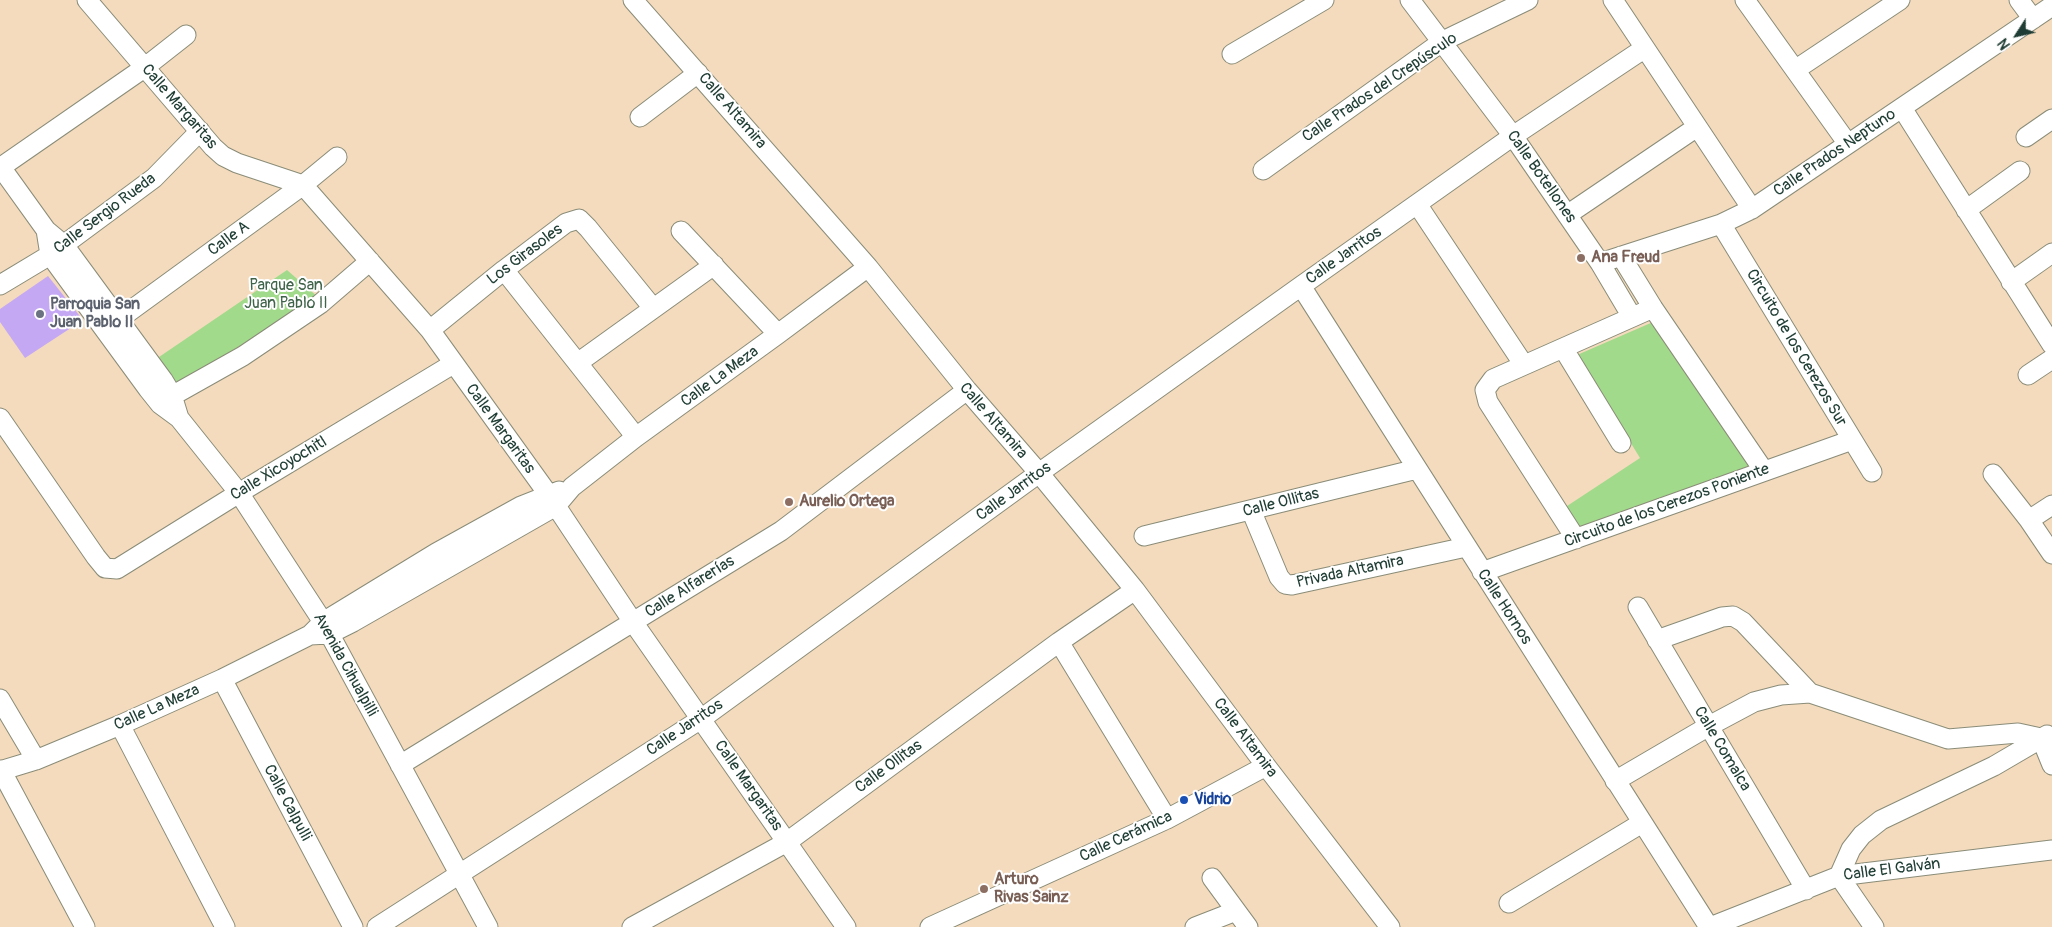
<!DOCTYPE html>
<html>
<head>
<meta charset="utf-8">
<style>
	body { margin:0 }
	#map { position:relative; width:2052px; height:927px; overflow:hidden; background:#f4dbbd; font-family:Pangolin,sans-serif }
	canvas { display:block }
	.north { position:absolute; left:1992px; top:10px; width:50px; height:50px; -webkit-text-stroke:4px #fff; paint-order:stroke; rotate:235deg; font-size:14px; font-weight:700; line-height:20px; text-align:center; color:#1f3d34 }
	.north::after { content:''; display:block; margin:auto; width:18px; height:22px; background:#1f3d34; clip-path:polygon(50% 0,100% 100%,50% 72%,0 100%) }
</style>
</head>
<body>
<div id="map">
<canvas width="2052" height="927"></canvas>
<div class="north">N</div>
</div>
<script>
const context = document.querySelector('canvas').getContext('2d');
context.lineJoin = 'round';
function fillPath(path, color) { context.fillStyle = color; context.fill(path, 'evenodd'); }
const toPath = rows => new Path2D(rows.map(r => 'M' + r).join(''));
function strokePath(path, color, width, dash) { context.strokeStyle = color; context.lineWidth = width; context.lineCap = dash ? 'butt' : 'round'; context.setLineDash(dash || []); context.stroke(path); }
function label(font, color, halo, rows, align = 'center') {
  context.font = font + ' Pangolin,sans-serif'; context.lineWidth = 4; context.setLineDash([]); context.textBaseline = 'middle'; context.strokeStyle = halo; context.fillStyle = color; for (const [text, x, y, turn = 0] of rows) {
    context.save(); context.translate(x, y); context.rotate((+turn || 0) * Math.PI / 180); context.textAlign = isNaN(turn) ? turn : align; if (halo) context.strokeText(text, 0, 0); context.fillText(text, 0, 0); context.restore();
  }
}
const green = toPath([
	[287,270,319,298,177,384,159,357],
	[1653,322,1749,466,1580,530,1564,508,1640,458,1577,355]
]);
const building = toPath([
	[48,276,83,320,25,358,0,322,0,309]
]);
const minor = toPath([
	[87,0,213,147,223,156,237,163,303,185,430,330,548,494,633,622,846,927],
	[633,0,868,267,967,390,1039,473,1135,590,1266,766,1390,927],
	[1410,0,1513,136,1600,263,1632,317],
	[1613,0,1752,209],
	[1745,0,1848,144],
	[2019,0,2033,19],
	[1232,54,1324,0],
	[1795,70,1900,0],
	[1902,108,2052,345],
	[640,117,698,73],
	[2026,137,2052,119],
	[0,166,46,230,64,245,163,380,172,395,179,418],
	[1,167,144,68,186,35],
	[1263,170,1443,41,1528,0],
	[1417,204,1524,365],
	[1966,210,2020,171],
	[1567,215,1697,127],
	[1721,224,1872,472],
	[46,230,50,255,148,389,160,404,179,418,239,493,323,622,488,927],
	[681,231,778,334],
	[1621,256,1653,308,1764,471],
	[1600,263,1721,224,1752,209,2052,6],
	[504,270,636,437],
	[2011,282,2052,253],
	[0,285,50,255,154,178,200,131],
	[1301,286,1709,927],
	[119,319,303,185,337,157],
	[430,330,504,270,566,223,579,219,588,228,653,308],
	[1563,348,1621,443],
	[579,362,714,265],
	[2028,375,2052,359],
	[163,401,243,356,320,304,370,261],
	[0,418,96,557,105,568,117,569,239,493,453,364],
	[1993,474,2029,520,2052,554],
	[1251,510,1279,577,1285,584,1292,585,1466,547],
	[2029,520,2052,505],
	[1144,536,1417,469],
	[1576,539,1488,402,1485,390,1493,379,1653,308],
	[1482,572,1852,440],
	[1638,607,1806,890],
	[310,635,329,634,353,622,556,506,572,487,636,437,778,334,868,267],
	[1657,640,1722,617,1733,616,1743,622,1810,693],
	[1059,642,1167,819],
	[222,679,353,927],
	[0,699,36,760],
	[120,725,225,927],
	[2041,738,2052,765],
	[400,765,781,531,967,390],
	[1,770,85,927],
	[0,771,36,760,120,725,222,679,310,635,323,622,436,553,521,506,559,491],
	[1615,781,1709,726,1754,702,1781,695,1810,693,1948,739,2018,733,2041,738],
	[1212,878,1248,927],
	[1509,903,1642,823],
	[377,927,701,719,1039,473,1301,286,1513,136,1645,48],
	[632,927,787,842,1059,642,1135,590],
	[930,927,1167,819,1266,766],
	[1195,927,1236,911],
	[1710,927,1839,876,2052,850],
	[1874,927,1839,876,1851,849,1862,835,1881,820,1994,766,2047,735]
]);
const markers = [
	[1581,258,5,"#8d6e63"],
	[40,314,5,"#6b7280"],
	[789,502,5,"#8d6e63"],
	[1184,800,5,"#1a4fb4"],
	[984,889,5,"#8d6e63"]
];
const streetNames = [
	["Calle Prados del Crepúsculo",1380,88,-34],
	["Calle Margaritas",179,107,49],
	["Calle Altamira",732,111,49],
	["Calle Prados Neptuno",1835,153,-34],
	["Calle Botellones",1541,177,55],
	["Calle Sergio Rueda",105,214,-37],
	["Calle A",229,239,-36],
	["Los Girasoles",525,255,-37],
	["Calle Jarritos",1344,256,-35],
	["Circuito de los Cerezos Sur",1796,348,59],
	["Calle La Meza",720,377,-36],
	["Calle Altamira",993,421,49],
	["Calle Margaritas",500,429,54],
	["Calle Xicoyochitl",279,469,-31],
	["Calle Jarritos",1014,492,-36],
	["Calle Ollitas",1281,503,-14],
	["Circuito de los Cerezos Poniente",1667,506,-20],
	["Privada Altamira",1350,572,-12],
	["Calle Alfarerías",690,587,-32],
	["Calle Hornos",1504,607,57],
	["Avenida Cihualpilli",345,665,61],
	["Calle La Meza",157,708,-24],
	["Calle Jarritos",685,728,-34],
	["Calle Altamira",1245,738,53],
	["Calle Comalca",1722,749,59],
	["Calle Ollitas",889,767,-36],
	["Calle Margaritas",748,786,55],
	["Calle Calpulli",287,803,62],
	["Calle Cerámica",1126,837,-25],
	["Calle El Galván",1892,870,-7]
];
const educationNames = [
	["Ana Freud",1591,258],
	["Aurelio Ortega",799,502],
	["Arturo",994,880],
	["Rivas Sainz",994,898]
];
const parkNames = [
	["Parque San",286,286],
	["Juan Pablo II",286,304]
];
const worshipNames = [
	["Parroquia San",50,305],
	["Juan Pablo II",50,323]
];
const transitNames = [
	["Vidrio",1194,800]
];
fillPath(green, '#a2da8b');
fillPath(building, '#c5a8f3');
strokePath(minor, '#8a8c78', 21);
strokePath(minor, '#fff', 19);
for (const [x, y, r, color] of markers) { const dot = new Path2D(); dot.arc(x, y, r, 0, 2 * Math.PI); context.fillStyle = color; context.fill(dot); strokePath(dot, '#fff', 2); }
label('16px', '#1f3d34', '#fff', streetNames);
label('bold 16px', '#785e54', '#fff', educationNames, 'left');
label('16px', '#40644a', '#fff', parkNames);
label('bold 16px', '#5b616d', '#fff', worshipNames, 'left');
label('bold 16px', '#164399', '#fff', transitNames, 'left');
</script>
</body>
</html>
